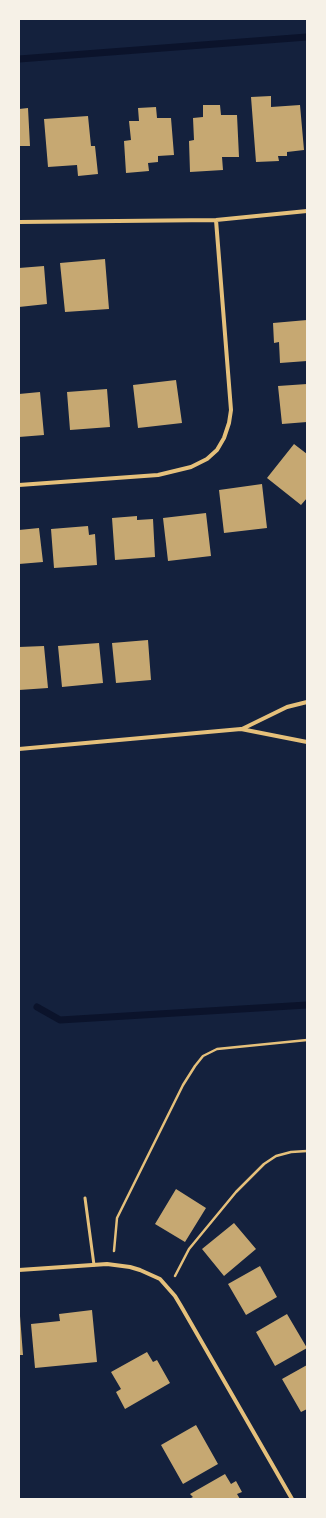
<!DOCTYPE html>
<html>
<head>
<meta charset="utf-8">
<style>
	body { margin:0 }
	#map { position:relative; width:326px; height:1518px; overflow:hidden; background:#14213d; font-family:"Noto Serif",serif }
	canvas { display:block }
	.frame { position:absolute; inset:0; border:20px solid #f6f1e7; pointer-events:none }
</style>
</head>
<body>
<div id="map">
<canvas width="326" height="1518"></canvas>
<div class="frame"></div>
</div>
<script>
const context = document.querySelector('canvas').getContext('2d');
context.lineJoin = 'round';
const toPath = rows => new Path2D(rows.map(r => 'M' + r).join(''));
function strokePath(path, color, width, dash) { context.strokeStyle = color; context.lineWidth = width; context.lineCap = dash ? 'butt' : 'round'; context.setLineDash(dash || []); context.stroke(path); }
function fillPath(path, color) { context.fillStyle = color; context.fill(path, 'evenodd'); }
const stream = toPath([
	[19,59,307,37],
	[37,1007,60,1020,307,1005]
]);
const building = toPath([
	[271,96,271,107,300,105,304,150,287,152,287,156,278,156,279,161,256,162,251,97],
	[203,105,220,105,221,115,237,115,239,157,222,157,223,170,190,172,189,141,194,140,193,118,203,117],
	[156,107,157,118,171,118,174,155,158,156,158,162,148,163,149,171,126,173,124,141,131,140,129,121,139,121,138,108],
	[28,108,30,146,19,146,19,109],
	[88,116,91,146,95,146,98,174,78,176,77,165,48,167,44,119],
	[105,259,109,309,65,312,60,263],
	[44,266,47,304,19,307,19,268],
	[307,320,307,361,280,363,279,342,274,343,273,323],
	[176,380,182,423,138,428,133,385],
	[307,384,307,422,282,424,278,386],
	[107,389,110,427,70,430,67,392],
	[40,392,44,435,19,437,19,394],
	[294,444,307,454,307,498,301,505,267,478],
	[262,484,267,528,224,533,219,490],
	[206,513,211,556,168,561,163,518],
	[137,516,137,520,153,519,155,557,115,560,112,518],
	[88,526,89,535,95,534,97,565,54,568,51,529],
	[39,528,43,562,19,564,19,530],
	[148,640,151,680,116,683,112,643],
	[99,643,103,683,62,687,58,646],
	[44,646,48,688,19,690,19,647],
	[176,1189,206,1208,185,1242,155,1224],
	[234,1223,256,1249,224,1276,202,1249],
	[260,1266,277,1297,246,1315,228,1284],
	[92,1310,97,1362,35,1368,31,1324,60,1321,59,1314],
	[287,1314,307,1348,275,1366,256,1332],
	[19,1316,20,1316,23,1355,19,1355],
	[147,1352,153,1362,157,1360,170,1383,125,1409,116,1392,121,1389,111,1372],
	[307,1365,307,1409,301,1412,282,1379],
	[196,1425,218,1464,183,1484,161,1445],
	[225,1474,231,1484,236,1481,242,1492,237,1494,240,1499,189,1499,193,1497,190,1494]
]);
const path = toPath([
	[114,1251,117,1218,183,1085,195,1066,203,1056,217,1049,307,1040],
	[175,1276,189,1249,236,1192,264,1164,276,1156,291,1152,307,1151]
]);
const service = toPath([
	[85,1198,94,1265]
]);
const minor = toPath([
	[19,222,216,220,307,211],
	[19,485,158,475,191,467,207,459,217,450,224,438,229,423,231,410,216,220],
	[242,729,287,707,307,702],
	[19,749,241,729,307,742],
	[19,1270,107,1264,130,1267,140,1270,160,1279,175,1296,181,1306,292,1499]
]);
strokePath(stream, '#0b132b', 7);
fillPath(building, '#c6a872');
strokePath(path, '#e5c07b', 2.5);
strokePath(service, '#e5c07b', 3);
strokePath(minor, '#e5c07b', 4);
</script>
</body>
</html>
